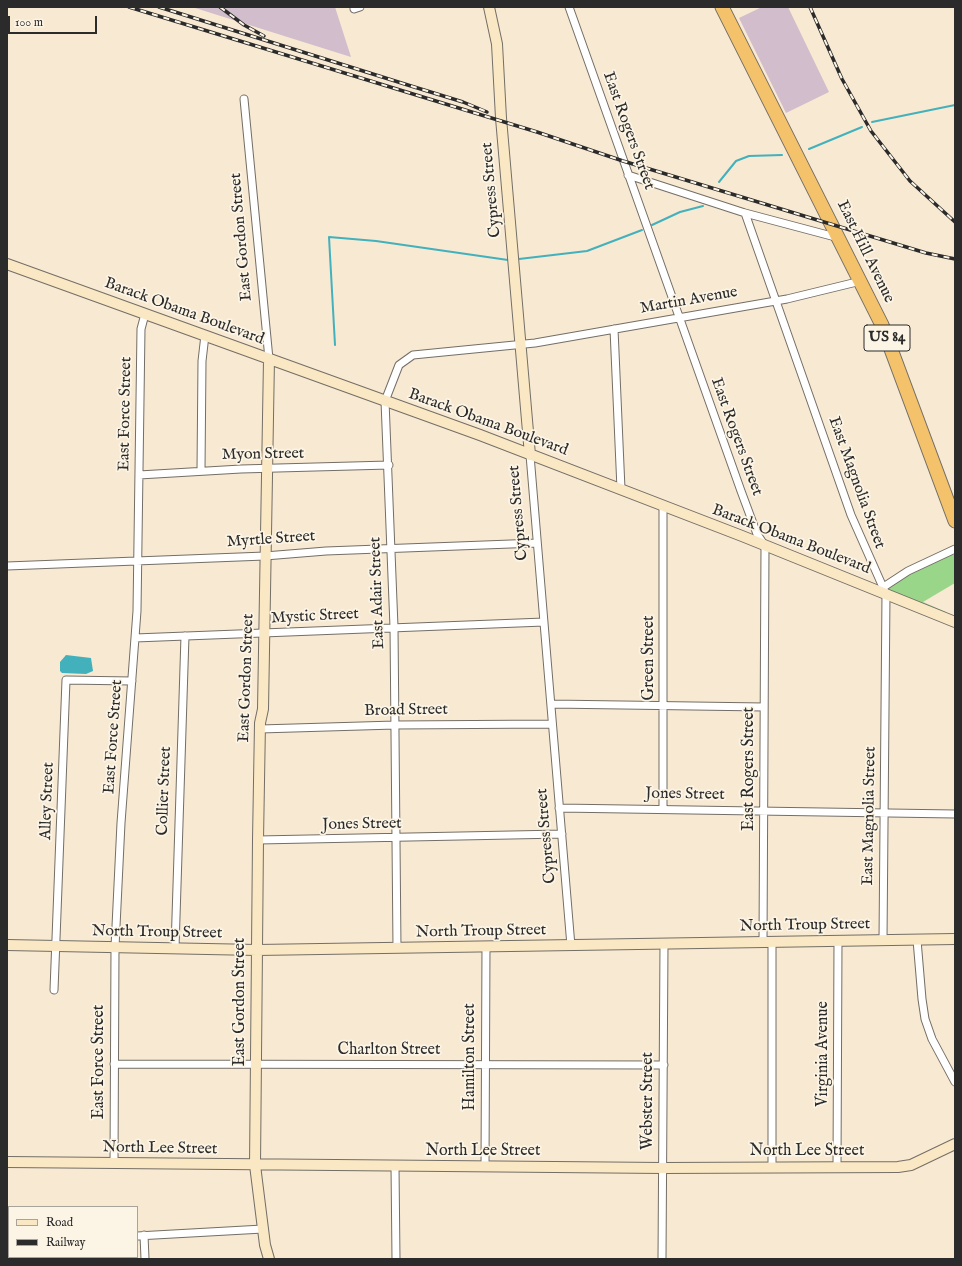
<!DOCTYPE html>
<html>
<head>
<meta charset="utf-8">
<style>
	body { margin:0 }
	#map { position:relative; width:962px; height:1266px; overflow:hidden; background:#f8e9d3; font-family:"IM FELL English",serif }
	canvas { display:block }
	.frame { position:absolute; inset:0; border:8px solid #2b2b2b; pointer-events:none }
	.legend { position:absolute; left:8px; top:1206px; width:130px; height:52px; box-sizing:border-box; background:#fcf5e5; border:1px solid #a8a49b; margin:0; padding:5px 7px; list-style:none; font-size:12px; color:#2b2b2b }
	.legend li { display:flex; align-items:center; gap:8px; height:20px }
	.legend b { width:20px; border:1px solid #a8a49b }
	.scale { position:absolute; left:8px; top:16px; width:89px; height:18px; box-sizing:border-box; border:2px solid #2b2b2b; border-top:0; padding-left:5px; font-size:12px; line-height:14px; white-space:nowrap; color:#2b2b2b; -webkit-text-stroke:3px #fcf5e5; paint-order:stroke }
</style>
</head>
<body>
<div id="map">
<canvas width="962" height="1266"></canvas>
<div class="frame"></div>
<ul class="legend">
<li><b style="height:5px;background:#fae7c3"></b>Road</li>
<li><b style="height:5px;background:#2b2b2b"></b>Railway</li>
</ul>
<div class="scale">100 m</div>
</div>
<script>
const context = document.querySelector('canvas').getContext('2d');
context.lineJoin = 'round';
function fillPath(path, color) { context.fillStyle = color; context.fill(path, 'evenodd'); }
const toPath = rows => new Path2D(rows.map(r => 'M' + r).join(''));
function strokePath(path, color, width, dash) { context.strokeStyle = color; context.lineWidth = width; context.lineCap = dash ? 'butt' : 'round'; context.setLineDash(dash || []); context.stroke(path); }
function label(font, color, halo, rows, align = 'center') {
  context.font = font + ' "IM FELL English",serif'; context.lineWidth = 3.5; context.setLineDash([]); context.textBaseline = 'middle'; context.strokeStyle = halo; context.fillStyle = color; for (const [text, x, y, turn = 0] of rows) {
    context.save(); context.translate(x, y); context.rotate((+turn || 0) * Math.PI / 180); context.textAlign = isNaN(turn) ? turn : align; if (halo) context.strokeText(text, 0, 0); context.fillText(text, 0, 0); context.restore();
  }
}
const industrial = toPath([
	[192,7,335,7,351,57],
	[762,7,788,7,829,92,786,113,739,18]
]);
const green = toPath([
	[950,555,955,555,955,583,923,602,946,612,946,614,889,591,889,586,893,582]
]);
const water = toPath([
	[66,655,91,658,93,671,86,674,62,673,60,671,60,662]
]);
const stream = toPath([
	[872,122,955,105],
	[809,149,862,127],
	[719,182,736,161,749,156,782,155],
	[652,225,680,212,703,206],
	[519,259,587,251,642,230],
	[335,345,329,237,376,241,508,260]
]);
const street = toPath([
	[569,7,741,491,757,534,765,546,763,942],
	[354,9,360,7],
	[244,99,269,359],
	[628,175,745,213,839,238],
	[745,213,851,515,886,594,883,940],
	[614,329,621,489],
	[530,455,571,946],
	[201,470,202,361,205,335],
	[139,475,241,469,389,465],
	[7,566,265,556,326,551,537,543],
	[882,588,908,571,955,549],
	[135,638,544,622],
	[551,704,764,707],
	[260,729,395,725,552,724],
	[559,808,955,814],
	[663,809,663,507],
	[258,840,562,834],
	[917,940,922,999,925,1019,932,1039,955,1082],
	[772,942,772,1167],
	[175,948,185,636],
	[397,948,394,627,385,401,399,365,413,355,535,343,787,299,861,281],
	[54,990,66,680,132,681],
	[114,1064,664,1065],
	[114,1163,115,947,121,823,137,611,141,329,145,314],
	[395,1166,396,1259],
	[485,1167,486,946],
	[837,1167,838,941],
	[144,1235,145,1259],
	[137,1236,263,1229],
	[7,1243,9,1242],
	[662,1259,664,944]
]);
const secondary = toPath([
	[489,7,497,44,501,118,530,455],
	[7,264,480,435,742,536,955,622],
	[7,945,257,950,955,939],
	[7,1162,663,1168,898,1167,911,1165,955,1144],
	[269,1259,265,1245,255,1165,258,840,260,723,263,709,269,359]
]);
const highway = toPath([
	[722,7,882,325,955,521]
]);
const rail = toPath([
	[129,7,537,132,623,161,926,253,955,259],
	[159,7,411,86,463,102,487,112],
	[220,7,244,25,264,36],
	[810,7,842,79,871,131,910,181,955,222]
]);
const shields = [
	[887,338,46]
];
const shieldNames = [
	["US 84",887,338]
];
const streetNames = [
	["East Rogers Street",628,131,70],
	["Cypress Street",492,190,-95],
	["East Gordon Street",242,237,-95],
	["East Hill Avenue",865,252,64],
	["Martin Avenue",689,301,-10],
	["Barack Obama Boulevard",184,312,20],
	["East Force Street",126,414,-89],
	["Barack Obama Boulevard",488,423,20],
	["East Rogers Street",736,437,70],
	["Myon Street",263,455,-1],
	["East Magnolia Street",856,483,70],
	["Cypress Street",519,513,-95],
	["Myrtle Street",271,540,-4],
	["Barack Obama Boulevard",791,540,21],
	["East Adair Street",378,593,-92],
	["Mystic Street",315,617,-3],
	["Green Street",650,658,-90],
	["East Gordon Street",247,678,-88],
	["Broad Street",406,711,-1],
	["East Force Street",114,737,-86],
	["East Rogers Street",750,769,-90],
	["Collier Street",165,791,-88],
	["Jones Street",685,795,1],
	["Alley Street",48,801,-88],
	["East Magnolia Street",870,816,-89],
	["Jones Street",362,825,-1],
	["Cypress Street",547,836,-95],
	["North Troup Street",805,926,-1],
	["North Troup Street",481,932,-1],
	["North Troup Street",157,933,1],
	["East Gordon Street",241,1002,-90],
	["Charlton Street",389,1051],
	["Virginia Avenue",824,1054,-90],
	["Hamilton Street",471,1057,-90],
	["East Force Street",100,1062,-90],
	["Webster Street",649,1101,-90],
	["North Lee Street",160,1149,1],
	["North Lee Street",483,1152],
	["North Lee Street",807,1152]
];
fillPath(industrial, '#d1bdcb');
fillPath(green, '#9ad68a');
fillPath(water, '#42b1bc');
strokePath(stream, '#42b1bc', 2);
strokePath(street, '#736e66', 9);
strokePath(secondary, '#736e66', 12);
strokePath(highway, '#736e66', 15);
strokePath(street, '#fff', 7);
strokePath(secondary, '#fae7c3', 10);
strokePath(highway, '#f3c26a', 13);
strokePath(rail, '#2b2b2b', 3.5);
strokePath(rail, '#fcf5e5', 2, [6]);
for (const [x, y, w] of shields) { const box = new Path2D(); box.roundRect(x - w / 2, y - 13, w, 26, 3); context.fillStyle = '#fcf5e5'; context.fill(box); strokePath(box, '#2b2b2b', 1); }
label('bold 15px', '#2b2b2b', null, shieldNames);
label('16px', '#2b2b2b', '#fcf5e5', streetNames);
</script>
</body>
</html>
